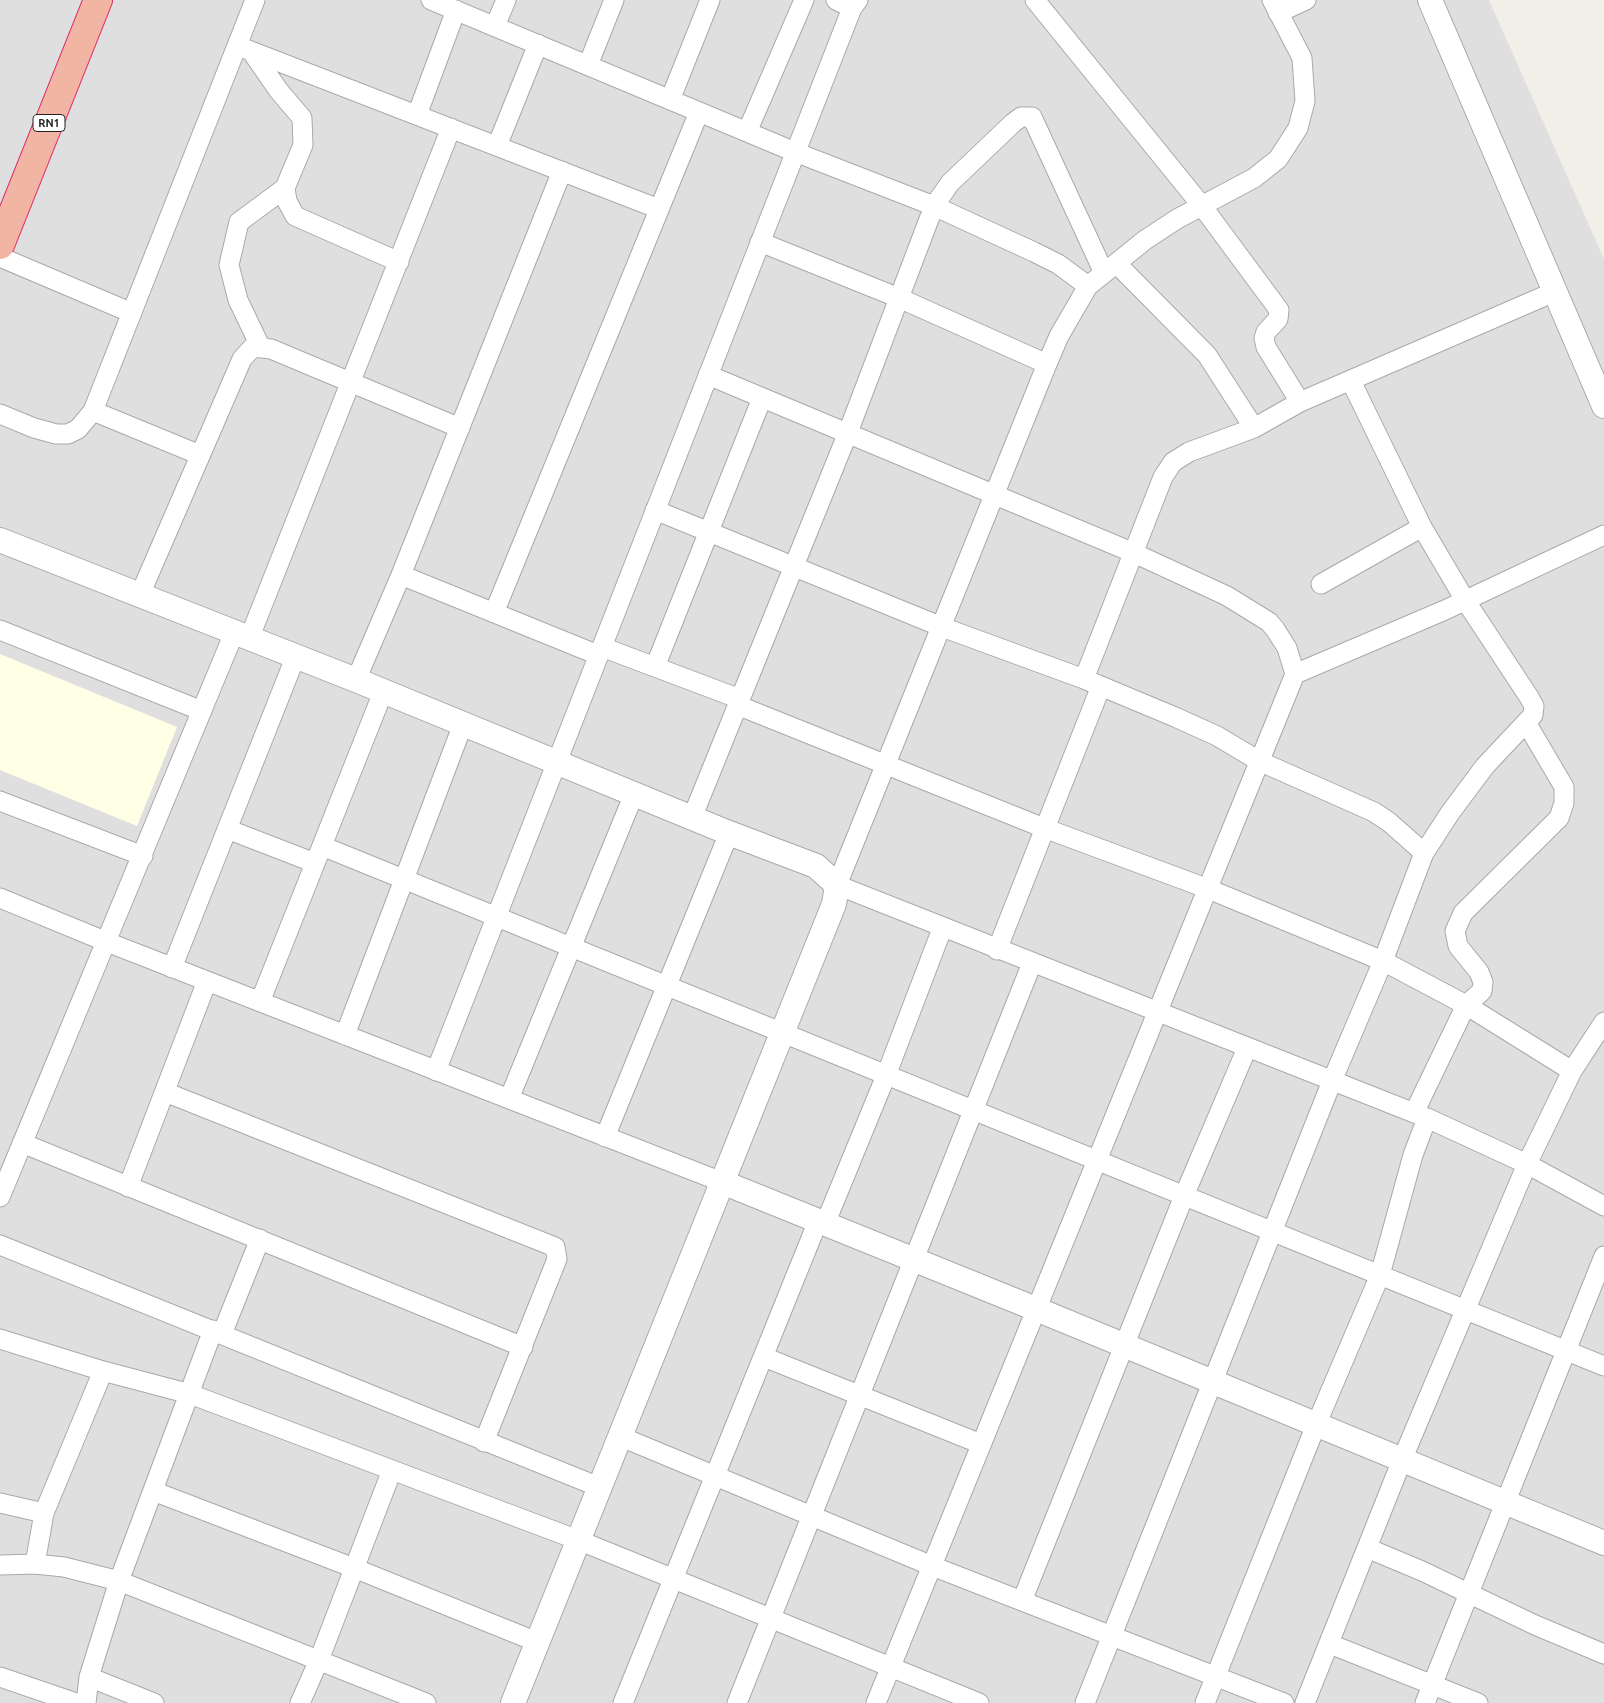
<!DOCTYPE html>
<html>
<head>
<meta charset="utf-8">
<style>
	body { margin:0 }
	canvas { display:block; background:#f2efe9 }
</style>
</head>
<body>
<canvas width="1604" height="1703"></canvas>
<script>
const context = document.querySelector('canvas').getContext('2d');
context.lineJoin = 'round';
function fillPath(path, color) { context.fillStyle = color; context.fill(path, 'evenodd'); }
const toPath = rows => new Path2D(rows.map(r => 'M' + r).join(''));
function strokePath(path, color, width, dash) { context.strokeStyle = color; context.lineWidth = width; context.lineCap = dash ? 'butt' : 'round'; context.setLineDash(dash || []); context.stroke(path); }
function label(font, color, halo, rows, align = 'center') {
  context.font = font + ' Ubuntu,sans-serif'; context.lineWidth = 4; context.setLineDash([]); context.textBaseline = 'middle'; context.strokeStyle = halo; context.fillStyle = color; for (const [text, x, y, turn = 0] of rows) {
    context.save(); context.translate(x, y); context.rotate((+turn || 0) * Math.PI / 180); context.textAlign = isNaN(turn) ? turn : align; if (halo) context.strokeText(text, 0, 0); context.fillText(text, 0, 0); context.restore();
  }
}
const residential = toPath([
	[0,0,1489,0,1604,259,1604,1703,0,1703]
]);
const education = toPath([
	[0,654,177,727,137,826,0,770]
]);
const minor = toPath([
	[431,0,795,152,934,206,1034,252,1058,264,1088,286],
	[836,0,852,8],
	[1035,0,1202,206,1279,310,1278,319,1266,332,1264,338,1266,347,1300,402],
	[1272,0,1302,58,1305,101,1298,128,1278,159,1254,178,1177,219,1145,240,1088,286,1059,336,1047,364,837,885,1427,1118,1527,1164,1604,1206],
	[1278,13,1306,0],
	[495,26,506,0],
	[238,46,659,209],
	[252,52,279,91,302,118,303,145,285,188,287,201,295,216,399,262],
	[588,65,614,0],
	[670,100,710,0],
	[417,115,456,10],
	[747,132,804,0],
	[497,146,538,44],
	[760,242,899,298,1047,364],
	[0,257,132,313],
	[1117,264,1207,355,1254,428],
	[260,346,238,300,229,265,239,222,285,188],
	[708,375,1134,553,1227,596,1269,622,1275,629,1287,648,1295,674,876,1703],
	[93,411,200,455],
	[0,414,34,428,56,434,68,434,78,429,93,411,255,0],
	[655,510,942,627,1084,679,1175,717,1217,736,1259,761,1374,812,1389,822,1424,853],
	[401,575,598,655],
	[1321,584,1422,527],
	[139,597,242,359,253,347,271,349,460,428],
	[494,613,699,112],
	[0,630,202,711],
	[249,639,451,128],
	[602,647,740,699],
	[655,667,762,398],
	[1295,674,1445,610,1604,535],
	[1084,679,1163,477,1173,462,1189,452,1254,428,1300,402,1554,292],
	[356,680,401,575,562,171],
	[737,705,1044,828,1206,888,1383,961,1466,1005,1572,1071],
	[0,801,143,856],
	[692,818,847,435,934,206,950,183,1013,123,1021,117,1032,117,1104,273],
	[227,829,315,863],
	[322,846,1604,1366],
	[0,898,107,942,722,1182],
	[997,950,1101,686],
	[172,968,295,658],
	[260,1002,383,692],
	[345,1035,463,724],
	[436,1071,852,8,858,0],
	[165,1092,555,1247,557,1259,484,1442],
	[509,1099,634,794],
	[1414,1113,1466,1005,1482,991,1483,982,1479,972,1458,946,1455,931,1463,913,1559,818,1564,803,1564,787,1527,724],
	[605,1137,729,833],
	[22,1143,523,1347],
	[128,1187,207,981],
	[0,1197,234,633],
	[825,1224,887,1073,942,929],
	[0,1245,599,1487],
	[222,1334,260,1239],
	[0,1339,103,1371,190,1394,578,1540,979,1703],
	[764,1357,981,1444],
	[619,1436,932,1566,1284,1703],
	[153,1491,354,1568,537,1642],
	[0,1503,44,1513],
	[1367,1548,1422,1571,1535,1625,1604,1654],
	[35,1564,44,1513,103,1371],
	[0,1565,35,1564,64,1567,119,1581,426,1703],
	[1022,1601,1184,1196,1247,1048],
	[1330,1644,1478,1703],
	[0,1677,76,1703],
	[89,1677,154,1703],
	[86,1703,89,1677,119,1581,213,1330],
	[300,1703,319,1660,392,1470],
	[623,1703,818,1221],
	[737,1703,1032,963],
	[1085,1703,1332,1081,1383,961,1424,853,1450,813,1485,766,1533,715,1534,706,1529,697,1465,600,1422,527,1351,381],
	[1205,1703,1316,1425,1380,1275,1413,1155,1427,1118],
	[1305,1703,1402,1460,1527,1164,1572,1071,1604,1022],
	[1425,1703,1604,1256]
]);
const tertiary = toPath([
	[1430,0,1604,406],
	[0,540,356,680,729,833,816,866,837,885,834,904,513,1703],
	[722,1182,1036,1309,1604,1543]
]);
const trunk = toPath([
	[0,245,98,0]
]);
const shields = [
	[49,123,32]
];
const shieldNames = [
	["RN1",49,123]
];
fillPath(residential, '#e0dfdf');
fillPath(education, '#ffffe5');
strokePath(minor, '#a9a9a9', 21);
strokePath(tertiary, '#a9a9a9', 26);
strokePath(trunk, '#dc2a67', 30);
strokePath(minor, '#fff', 19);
strokePath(tertiary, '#fff', 24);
strokePath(trunk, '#f2b4a3', 28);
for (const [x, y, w] of shields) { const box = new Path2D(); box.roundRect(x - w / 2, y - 8.5, w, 17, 4); context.fillStyle = '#fff'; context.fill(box); strokePath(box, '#222', 1); }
label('bold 11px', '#222', null, shieldNames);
</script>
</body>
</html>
